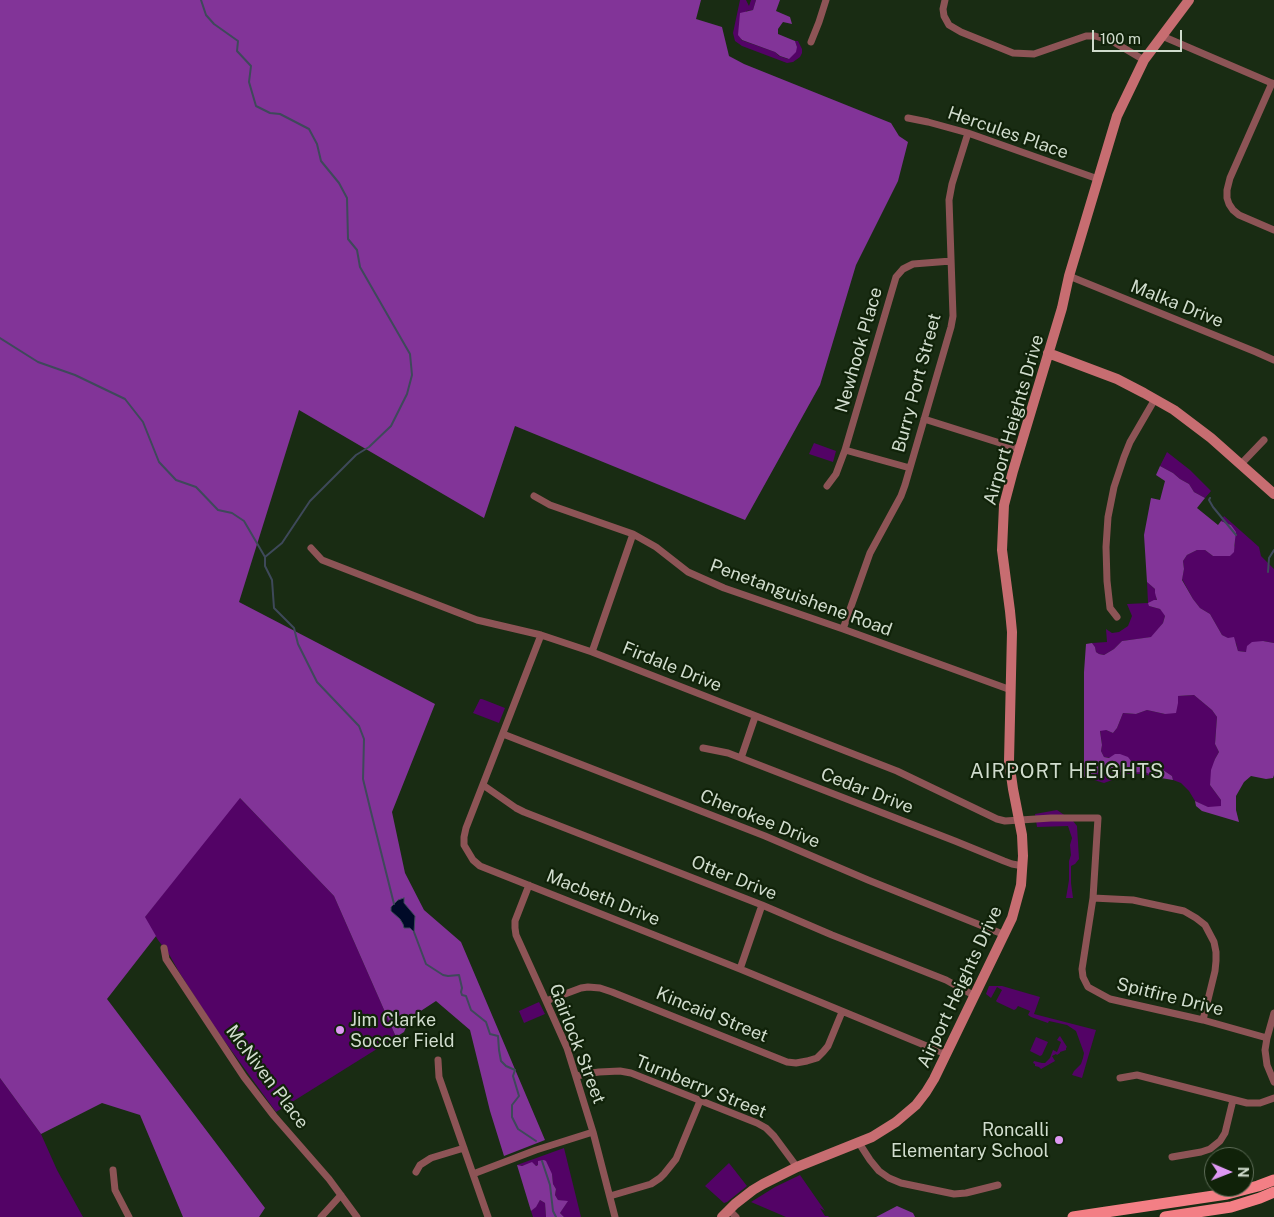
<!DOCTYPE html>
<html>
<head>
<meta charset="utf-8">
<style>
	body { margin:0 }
	#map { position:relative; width:1274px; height:1217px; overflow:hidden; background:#192c13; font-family:"Public Sans",sans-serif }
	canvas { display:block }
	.north { position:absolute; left:1204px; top:1147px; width:50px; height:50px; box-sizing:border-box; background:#102209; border:1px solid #5d6c57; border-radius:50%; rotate:91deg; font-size:14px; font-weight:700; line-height:20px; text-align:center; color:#d0dccd }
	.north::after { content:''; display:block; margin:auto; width:18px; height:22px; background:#de98f3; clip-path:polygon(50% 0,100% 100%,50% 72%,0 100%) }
	.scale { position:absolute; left:1092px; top:30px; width:90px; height:22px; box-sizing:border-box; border:2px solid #d0dccd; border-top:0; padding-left:6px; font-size:15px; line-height:18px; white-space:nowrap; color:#d0dccd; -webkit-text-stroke:4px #102209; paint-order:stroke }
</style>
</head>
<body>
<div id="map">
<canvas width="1274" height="1217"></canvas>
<div class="north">N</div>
<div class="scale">100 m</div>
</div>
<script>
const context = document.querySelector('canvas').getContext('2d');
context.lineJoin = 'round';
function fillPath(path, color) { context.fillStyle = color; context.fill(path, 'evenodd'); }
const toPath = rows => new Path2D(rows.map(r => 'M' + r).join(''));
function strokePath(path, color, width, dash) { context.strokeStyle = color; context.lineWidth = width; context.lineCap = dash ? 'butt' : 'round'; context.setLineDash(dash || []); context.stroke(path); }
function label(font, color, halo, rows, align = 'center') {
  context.font = font + ' "Public Sans",sans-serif'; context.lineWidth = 4.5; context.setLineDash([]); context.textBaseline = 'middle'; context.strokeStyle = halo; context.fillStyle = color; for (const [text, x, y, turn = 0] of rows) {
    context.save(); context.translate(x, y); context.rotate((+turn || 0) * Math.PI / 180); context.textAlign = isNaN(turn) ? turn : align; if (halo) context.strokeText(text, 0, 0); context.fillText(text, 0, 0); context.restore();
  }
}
const green = toPath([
	[740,0,746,0,749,6,751,0,756,0,753,10,746,11,741,40,775,52,779,56,788,59,797,47,795,41,798,41,802,49,802,53,800,57,793,62,787,63,742,46,735,41,733,33],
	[814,443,836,451,833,462,809,454],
	[1167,452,1190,470,1211,491,1205,498,1194,492,1189,484,1180,479,1173,473,1160,466],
	[1224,516,1259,547,1261,556,1274,569,1274,643,1263,641,1246,652,1238,651,1236,643,1222,635,1210,614,1200,608,1193,599,1182,579,1184,569,1183,561,1187,555,1197,550,1205,550,1213,556,1230,556,1235,545,1235,540,1231,525,1221,521],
	[1147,582,1155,589,1157,601,1149,606,1160,609,1164,613,1165,616,1163,623,1152,637,1122,641,1114,649,1104,655,1099,654,1096,652,1095,647,1092,643,1107,642,1106,629,1112,633,1119,632,1128,626,1132,616,1127,604,1148,603],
	[1194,695,1212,710,1217,717,1215,744,1219,752,1215,759,1210,785,1221,800,1221,807,1207,807,1195,801,1189,791,1181,783,1173,780,1172,776,1157,766,1140,762,1104,757,1101,751,1102,745,1100,730,1106,730,1113,733,1117,728,1123,713,1136,714,1147,710,1165,714,1178,696],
	[480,699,482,699,505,708,499,723,473,713],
	[1104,769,1125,773,1145,772,1155,777,1143,774,1122,774,1115,779,1104,783,1084,777,1095,774],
	[239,797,334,896,396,1037,276,1112,215,1028,179,972,170,956,158,940,144,918],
	[1057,810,1073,821,1077,826,1079,859,1075,864,1071,866,1071,883,1073,898,1066,898,1069,880,1069,861,1071,855,1070,845,1072,838,1068,826,1037,827,1035,814],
	[989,986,1002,986,1040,997,1034,1014,1096,1030,1082,1078,1072,1075,1074,1071,1081,1064,1083,1058,1084,1053,1076,1031,1067,1025,1049,1021,1048,1023,1031,1017,1028,1015,1030,1011,1018,1006,1016,1009,1014,1010,997,1002,996,1001,1002,990,997,987,991,998,986,994],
	[539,1002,545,1014,524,1023,519,1011],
	[1060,1036,1067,1047,1066,1048,1066,1050,1060,1052,1060,1053,1057,1055,1056,1054,1052,1056,1055,1061,1041,1069,1039,1067,1035,1066,1035,1064,1033,1063,1034,1061,1042,1063,1045,1063,1050,1058,1053,1050,1057,1052,1061,1042,1057,1040,1059,1037],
	[1036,1037,1048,1042,1042,1055,1040,1056,1030,1051],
	[0,1078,41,1134,57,1170,83,1217,0,1217],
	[564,1148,581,1217,564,1217,560,1213,567,1202,558,1200,555,1195,556,1189,553,1184,552,1174,538,1165,535,1166,528,1165,519,1166,517,1165],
	[729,1163,747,1186,727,1202,724,1203,705,1186],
	[800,1175,825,1211,820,1208,825,1216,828,1216,829,1217,786,1217,751,1202,775,1187],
	[540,1200,545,1203,546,1217,533,1217,531,1211,536,1206]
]);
const forest = toPath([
	[0,0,701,0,696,19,722,27,729,56,744,64,891,123,899,136,908,142,898,181,856,265,820,385,745,520,515,426,484,518,299,410,239,602,435,704,392,812,405,873,424,910,461,942,545,1140,504,1156,490,1111,470,1030,436,1001,410,1018,404,1032,396,1037,334,896,240,798,145,917,156,936,107,999,265,1208,259,1217,183,1217,140,1115,102,1103,41,1134,0,1078],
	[756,0,780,0,776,11,790,17,792,24,783,22,778,29,778,34,795,41,797,47,796,52,789,59,780,56,775,52,742,40,738,35,740,13,753,10],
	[1160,466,1173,473,1180,479,1189,484,1194,492,1205,498,1197,508,1218,525,1221,521,1231,525,1236,532,1235,540,1234,552,1230,556,1213,556,1205,550,1197,550,1187,555,1183,561,1184,569,1182,580,1193,599,1200,608,1210,614,1222,635,1228,638,1234,637,1238,651,1246,652,1247,646,1252,642,1263,641,1274,643,1274,775,1273,778,1266,779,1251,776,1244,782,1236,796,1236,810,1239,822,1202,811,1196,806,1195,801,1208,807,1221,806,1221,800,1210,785,1211,770,1215,759,1219,752,1215,744,1217,717,1212,710,1194,695,1178,696,1178,703,1176,713,1165,714,1147,710,1136,714,1123,713,1117,728,1113,733,1106,730,1100,731,1102,745,1101,751,1104,757,1109,758,1115,754,1120,754,1128,757,1131,761,1149,764,1157,766,1172,776,1173,780,1155,777,1145,772,1125,773,1104,769,1095,774,1084,777,1084,672,1086,644,1092,643,1095,647,1096,652,1099,654,1104,655,1114,649,1122,641,1151,637,1163,623,1165,616,1163,613,1160,609,1149,606,1148,603,1154,600,1157,600,1155,593,1155,589,1147,582,1144,535,1151,498,1160,500,1165,481,1156,475],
	[544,1160,546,1161,552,1174,553,1184,556,1189,555,1195,558,1200,568,1201,560,1213,564,1217,546,1217,545,1203,540,1200,536,1207,531,1211,517,1165,522,1166,532,1162,536,1166,538,1165,538,1161],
	[897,1206,913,1213,915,1217,876,1217]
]);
const water = toPath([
	[404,898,404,903,415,916,414,932,410,928,404,928,403,924,400,919,391,911,391,907,398,900,404,898]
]);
const stream = toPath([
	[201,0,206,15,214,24,238,41,237,51,251,66,249,82,256,106,270,113,280,114,309,129,317,144,321,161,339,183,347,198,348,239,357,250,360,267,410,354,412,375,407,394,391,426,369,447,356,455,310,501,282,543,265,557],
	[0,338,38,362,75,375,125,399,143,422,159,462,176,480,196,487,218,510,232,513,244,521,265,557,265,566,272,580,274,608,294,628,298,644,317,682,359,726,364,739,363,779,371,812,394,904],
	[1210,498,1209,500,1213,507,1236,535],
	[1268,572,1269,558,1274,550],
	[414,932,426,964,443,975,448,976,459,975,462,988,461,992,462,995,466,996,471,1010,486,1022,490,1034,498,1036,499,1050,501,1061,506,1066,515,1070,513,1076,519,1096,512,1105,512,1117,518,1129,536,1141],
	[542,1161,550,1185,553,1211,556,1217]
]);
const street = toPath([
	[945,0,943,9,944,16,949,25,961,32,1013,53,1034,54,1086,36,1095,36,1112,41,1144,60],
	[1162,36,1274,84],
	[811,42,819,22,826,0],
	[1272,83,1230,178,1227,190,1227,198,1229,204,1233,210,1239,215,1274,230],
	[908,118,928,122,968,133,1098,179],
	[1069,276,1256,352,1274,360],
	[924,419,1019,449],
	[845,450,910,468],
	[1241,464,1264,440],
	[827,486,836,474,845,450,896,277,903,269,913,264,951,261],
	[534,496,550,505,633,534,656,547,688,572,724,588,843,629,1011,690],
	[311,548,322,560,477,620,541,635,592,652,897,771,997,819,1005,821,1051,818,1098,818,1093,898,1082,969,1083,977,1088,987,1110,999,1203,1020,1267,1038],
	[1117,617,1110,608,1107,581,1106,547,1108,517,1114,487,1124,457,1130,442,1155,399],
	[843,629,870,553,901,496,905,485,951,327,953,316,949,200,952,184,968,133],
	[541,635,466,828,464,837,464,845,473,860,480,866,740,969,946,1054],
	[592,652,633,534],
	[755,717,741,758,955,841,1004,861,1012,864,1023,866],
	[503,734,765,836,868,880,1005,935],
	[703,748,728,753,741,758],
	[483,785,516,808,524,812,762,905,832,935,946,980,975,996],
	[529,885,515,921,515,928,516,935,546,1001,567,1048,593,1132,615,1217],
	[1093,898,1133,900,1156,905,1184,911,1196,918,1205,925,1214,942,1216,952,1216,961,1215,971,1203,1020],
	[164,948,166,959,244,1077,274,1116,329,1179,357,1217],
	[740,969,762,905],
	[546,1001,581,988,588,987,600,988,612,992,787,1062,796,1063,807,1061,817,1058,823,1052,828,1046,842,1012],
	[1274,1013,1267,1038,1265,1050,1267,1065,1274,1082],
	[438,1060,439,1077,488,1217],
	[577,1076,585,1074,599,1072,620,1071,631,1073,757,1123,766,1128,774,1136,797,1167],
	[1120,1078,1137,1075,1247,1103,1260,1103,1274,1098],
	[859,1143,870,1160,879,1171,889,1178,901,1183,954,1194,966,1193,998,1185],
	[1172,1157,1201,1152,1210,1149,1220,1141,1225,1133,1233,1100],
	[113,1170,115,1190,129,1217],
	[416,1172,420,1165,431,1158,464,1148],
	[473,1174,536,1150,593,1132],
	[610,1196,651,1184,660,1178,664,1174,676,1159,700,1101],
	[729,1210,736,1217],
	[321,1217,341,1195]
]);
const secondary = toPath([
	[1048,353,1117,379,1144,393,1174,410,1211,438,1274,494],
	[722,1217,735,1204,753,1190,763,1184,797,1167,872,1137,896,1122,916,1105,926,1092,934,1079,1012,918,1021,885,1023,856,1022,835,1013,789,1009,761,1012,632,1010,611,1002,550,1004,505,1013,471,1062,308,1069,276,1117,116,1144,60,1189,0]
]);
const primary = toPath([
	[1073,1217,1227,1194,1258,1186,1274,1180],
	[1165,1217,1231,1207,1260,1198,1274,1192]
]);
const markers = [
	[340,1030,5,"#de98f3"],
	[1059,1140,5,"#de98f3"]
];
const streetNames = [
	["Hercules Place",1008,133,19],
	["Malka Drive",1177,304,22],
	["Newhook Place",859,350,-74],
	["Burry Port Street",917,383,-75],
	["Airport Heights Drive",1014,420,-74],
	["Penetanguishene Road",801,598,20],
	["Firdale Drive",672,667,22],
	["Cedar Drive",867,791,21],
	["Cherokee Drive",760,819,22],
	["Otter Drive",734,878,22],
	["Macbeth Drive",603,898,22],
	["Airport Heights Drive",960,987,-65],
	["Spitfire Drive",1170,997,14],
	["Kincaid Street",712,1015,22],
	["Gairlock Street",577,1044,69],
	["McNiven Place",267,1077,53],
	["Turnberry Street",701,1087,22]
];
const poiNames = [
	["Jim Clarke",350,1020],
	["Soccer Field",350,1041],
	["Roncalli",1049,1130,"right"],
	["Elementary School",1049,1151,"right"]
];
const quarterNames = [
	["AIRPORT HEIGHTS",1067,772]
];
fillPath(green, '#530366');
fillPath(forest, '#823498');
fillPath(water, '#000a28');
strokePath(water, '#3e495a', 1);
strokePath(stream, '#3e495a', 2);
strokePath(street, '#8d5456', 7);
strokePath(secondary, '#c76d71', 10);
strokePath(primary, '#f37f85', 11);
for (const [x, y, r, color] of markers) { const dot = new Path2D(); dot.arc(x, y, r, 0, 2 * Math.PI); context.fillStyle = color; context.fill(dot); strokePath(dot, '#102209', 2); }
label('18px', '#d0dccd', '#102209', streetNames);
label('18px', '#d0dccd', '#102209', poiNames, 'left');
context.letterSpacing = '1px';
label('20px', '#d0dccd', '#102209', quarterNames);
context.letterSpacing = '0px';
</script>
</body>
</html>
